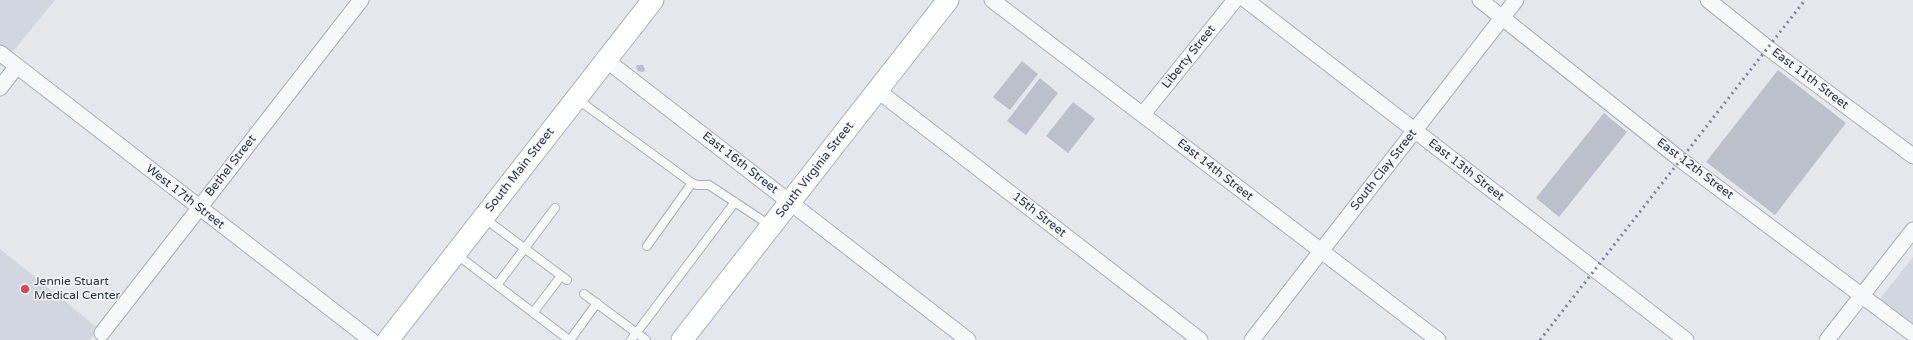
<!DOCTYPE html>
<html>
<head>
<meta charset="utf-8">
<style>
	body { margin:0 }
	canvas { display:block; background:#e4e7ec }
</style>
</head>
<body>
<canvas width="1913" height="340"></canvas>
<script>
const context = document.querySelector('canvas').getContext('2d');
context.lineJoin = 'round';
function fillPath(path, color) { context.fillStyle = color; context.fill(path, 'evenodd'); }
const toPath = rows => new Path2D(rows.map(r => 'M' + r).join(''));
function strokePath(path, color, width, dash) { context.strokeStyle = color; context.lineWidth = width; context.lineCap = dash ? 'butt' : 'round'; context.setLineDash(dash || []); context.stroke(path); }
function label(font, color, halo, rows, align = 'center') {
  context.font = font + ' "Varela Round",sans-serif'; context.lineWidth = 3; context.setLineDash([]); context.textBaseline = 'middle'; context.strokeStyle = halo; context.fillStyle = color; for (const [text, x, y, turn = 0] of rows) {
    context.save(); context.translate(x, y); context.rotate((+turn || 0) * Math.PI / 180); context.textAlign = isNaN(turn) ? turn : align; if (halo) context.strokeText(text, 0, 0); context.fillText(text, 0, 0); context.restore();
  }
}
const built = toPath([
	[0,0,55,0,0,67],
	[0,249,99,329,90,340,0,340],
	[1913,257,1913,324,1880,299]
]);
const building = toPath([
	[1022,61,1038,74,1010,110,993,97],
	[637,65,643,65,645,70,643,72,638,71,636,67],
	[1778,70,1846,123,1775,215,1706,162],
	[1040,78,1058,93,1026,135,1007,121],
	[1073,102,1095,119,1068,153,1046,136],
	[1604,113,1627,132,1559,217,1536,198]
]);
const lane = toPath([
	[577,99,692,183,697,185,709,185,771,226],
	[484,218,567,280],
	[647,246,692,183],
	[456,254,569,340],
	[497,285,555,208],
	[584,294,646,340],
	[533,313,561,276],
	[570,340,597,303],
	[631,340,735,202]
]);
const street = toPath([
	[992,0,1438,340],
	[1246,0,1686,340],
	[1480,0,1681,160,1913,334],
	[1708,0,1768,48,1913,156],
	[0,53,371,340],
	[606,60,968,340],
	[0,88,17,66],
	[877,90,1200,340],
	[1143,114,1235,0],
	[102,333,361,0],
	[1252,340,1516,0],
	[1827,340,1913,230]
]);
const secondary = toPath([
	[388,340,653,0],
	[682,340,948,0]
]);
const rail = toPath([
	[1540,340,1805,0]
]);
const markers = [
	[25,289,5,"#d1495b"]
];
const streetNames = [
	["Liberty Street",1189,57,-51],
	["East 11th Street",1810,79,37],
	["East 16th Street",740,163,38],
	["Bethel Street",231,166,-52],
	["East 12th Street",1695,169,37],
	["South Main Street",520,170,-52],
	["South Virginia Street",815,170,-52],
	["East 14th Street",1215,170,38],
	["South Clay Street",1384,170,-52],
	["East 13th Street",1466,170,38],
	["West 17th Street",185,197,38],
	["15th Street",1039,215,38]
];
const poiNames = [
	["Jennie Stuart",34,282],
	["Medical Center",34,296]
];
fillPath(built, '#d2d6de');
fillPath(building, '#bbc0ca');
strokePath(lane, '#a9aeb7', 10);
strokePath(street, '#a9aeb7', 17);
strokePath(secondary, '#a9aeb7', 23);
strokePath(lane, '#f7f8fa', 8);
strokePath(street, '#f7f8fa', 15);
strokePath(secondary, '#fff', 21);
strokePath(rail, '#7d8696', 3, [2, 4]);
for (const [x, y, r, color] of markers) { const dot = new Path2D(); dot.arc(x, y, r, 0, 2 * Math.PI); context.fillStyle = color; context.fill(dot); strokePath(dot, '#f4f6f9', 1.5); }
label('12px', '#2b3445', '#f4f6f9', streetNames);
label('12px', '#2b3445', '#f4f6f9', poiNames, 'left');
</script>
</body>
</html>
